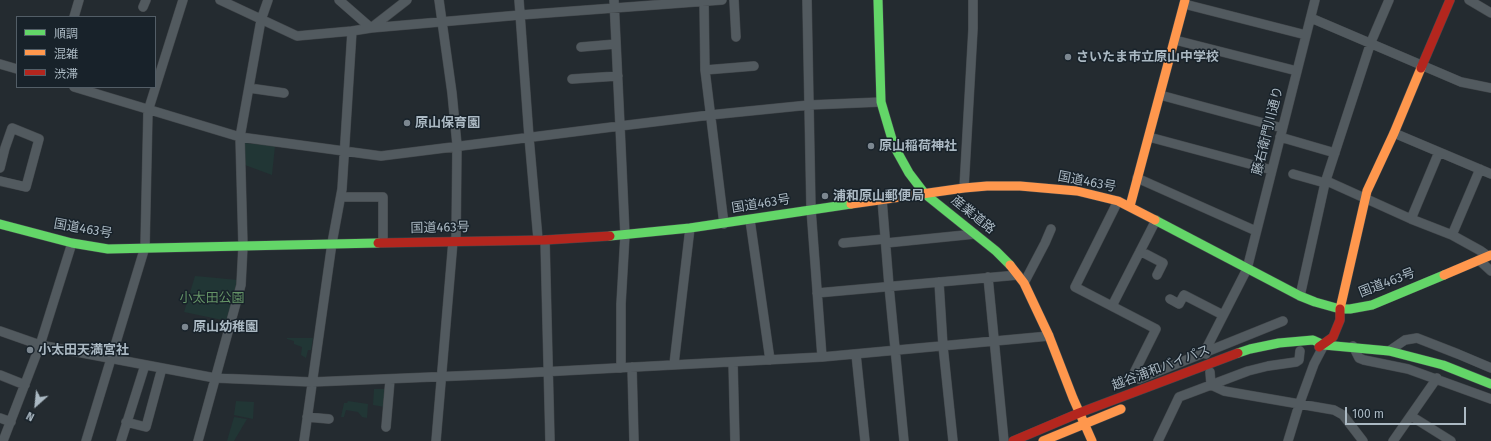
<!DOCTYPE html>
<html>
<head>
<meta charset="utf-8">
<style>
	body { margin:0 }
	#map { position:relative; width:1491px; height:441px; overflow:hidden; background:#242b30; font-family:"Fira Sans","Noto Sans JP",sans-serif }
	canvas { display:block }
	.legend { position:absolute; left:16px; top:16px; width:140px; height:72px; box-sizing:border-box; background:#18222a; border:1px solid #535e67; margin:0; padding:5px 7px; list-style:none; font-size:12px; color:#abb9c3 }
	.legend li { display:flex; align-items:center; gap:8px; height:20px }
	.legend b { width:20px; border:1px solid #535e67 }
	.north { position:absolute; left:16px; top:385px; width:40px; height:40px; -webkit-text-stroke:3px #18222a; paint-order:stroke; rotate:207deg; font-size:11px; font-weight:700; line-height:16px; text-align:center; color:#abb9c3 }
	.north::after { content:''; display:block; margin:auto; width:14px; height:18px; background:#abb9c3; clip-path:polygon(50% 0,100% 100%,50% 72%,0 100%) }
	.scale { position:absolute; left:1345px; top:407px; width:121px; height:18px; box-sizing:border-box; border:2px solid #abb9c3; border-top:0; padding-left:5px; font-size:12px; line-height:14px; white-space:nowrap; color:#abb9c3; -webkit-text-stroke:3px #18222a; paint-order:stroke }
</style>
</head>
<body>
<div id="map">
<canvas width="1491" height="441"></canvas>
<ul class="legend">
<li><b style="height:5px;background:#63d668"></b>順調</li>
<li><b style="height:5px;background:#ff974d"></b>混雑</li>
<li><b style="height:5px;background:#b3261e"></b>渋滞</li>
</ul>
<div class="north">N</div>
<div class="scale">100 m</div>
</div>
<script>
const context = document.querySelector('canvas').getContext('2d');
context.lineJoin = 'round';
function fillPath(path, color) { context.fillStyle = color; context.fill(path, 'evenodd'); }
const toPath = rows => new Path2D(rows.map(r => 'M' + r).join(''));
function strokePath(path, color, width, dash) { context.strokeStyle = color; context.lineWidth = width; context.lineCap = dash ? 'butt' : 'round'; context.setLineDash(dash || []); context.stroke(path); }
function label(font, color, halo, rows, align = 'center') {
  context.font = font + ' "Fira Sans","Noto Sans JP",sans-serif'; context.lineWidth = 3; context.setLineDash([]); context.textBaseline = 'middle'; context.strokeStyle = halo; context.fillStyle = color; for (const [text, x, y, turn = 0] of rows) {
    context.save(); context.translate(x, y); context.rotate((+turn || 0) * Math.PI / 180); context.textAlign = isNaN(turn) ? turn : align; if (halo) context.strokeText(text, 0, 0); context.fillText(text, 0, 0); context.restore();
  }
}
const green = toPath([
	[245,143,275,146,272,175,245,165],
	[195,276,238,280,227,321,184,312],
	[287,338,313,338,311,350,308,350,306,358,301,355,302,347,294,344,294,341,287,339],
	[374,389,386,389,385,407,373,405],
	[236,401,254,402,253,419,234,415],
	[348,401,368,404,367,418,362,417,358,412,346,410,344,417,341,417,344,403,347,403],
	[234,417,247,419,234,441,227,441]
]);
const street = toPath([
	[220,0,297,36,352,31],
	[439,0,452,93,457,145,456,241],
	[519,0,529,137,538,239],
	[614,0,620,126,710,115,809,105,881,102],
	[704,0,705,70,724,224],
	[734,0,736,37],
	[807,0,811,209,822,357],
	[1469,0,1491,13],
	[1184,4,1306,35],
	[143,7,146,0],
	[74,17,79,0],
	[1311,18,1461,82,1491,88],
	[371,28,520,15,722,0],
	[371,28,407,0],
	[1175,40,1297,71],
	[581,47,616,44],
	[0,64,17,69],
	[705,70,754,66],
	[572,79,618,76],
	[74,87,240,137,381,156,620,126,625,235,621,304,621,368],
	[249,88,284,93],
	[1160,95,1282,128],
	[1394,133,1491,174],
	[1149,137,1272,170],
	[1280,137,1335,153],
	[0,168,5,148,12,128,39,139,26,187,0,181],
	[1293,174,1325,183,1329,182,1411,219,1452,235,1481,251,1488,256],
	[1137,178,1256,231],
	[964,188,973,29,973,0],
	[341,197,383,197,383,242],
	[882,199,889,286,904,441],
	[1118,201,1075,287,1156,329,1134,373,1134,377,1135,379,1139,379,1283,321],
	[1411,219,1439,152],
	[750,220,770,360],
	[1452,235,1480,169],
	[545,240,550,441],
	[843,243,885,239],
	[886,243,975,234],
	[1140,251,1163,263,1157,275],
	[1479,260,1491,271],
	[988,277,1004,441],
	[939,282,943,346,953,441],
	[1024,283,1045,243,1051,229],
	[817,293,1018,275],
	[1300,296,1325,183,1371,42,1389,0],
	[1170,299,1179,304,1184,295,1223,315],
	[1112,306,1156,220],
	[0,331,40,345,215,378,312,382,504,374,822,357,1049,336],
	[1353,346,1359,358,1364,360,1408,369,1491,399],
	[1389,351,1405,340,1417,338,1458,354,1491,368],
	[856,354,865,441],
	[1206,354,1205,351,1247,269,1315,0],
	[733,362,735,441],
	[674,364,690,228],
	[632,367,634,441],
	[1210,372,1211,385,1224,391,1334,410,1343,415,1363,441],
	[0,375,25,385],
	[1411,416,1451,441],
	[307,417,329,419],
	[0,418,11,422],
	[126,422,146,427,162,368],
	[386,427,390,380],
	[3,441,40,345,72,243],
	[86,441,145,247,148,111,183,0],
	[121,441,145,365],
	[198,441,241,285,243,246,240,137,261,20,268,0],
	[304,441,332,243,342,189,352,31,371,28,339,0],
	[436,441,453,241],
	[1158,441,1179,397,1248,371,1268,366,1296,362,1299,360,1300,351],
	[1288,441,1299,405,1314,364,1324,345],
	[1393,441,1437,378]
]);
const fast = toPath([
	[878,0,881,102,894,146,909,173,925,194,996,251,1010,265],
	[1155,220,1300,296,1315,302,1340,309,1350,309,1372,305,1444,275],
	[0,224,72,243,108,249,378,243],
	[610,236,690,228,851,204],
	[1238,353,1250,349,1279,343,1313,340,1324,345,1389,351,1443,365,1491,384]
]);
const slow = toPath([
	[851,204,964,188,987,186,1020,186,1077,191,1118,201,1155,220],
	[1130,206,1185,0],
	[1010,265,1024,283,1049,336,1073,398,1092,441],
	[1444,275,1491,255],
	[1340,309,1367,191,1394,133,1421,68],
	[1043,441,1121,409]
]);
const jam = toPath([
	[1421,68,1450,0],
	[378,243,545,240,610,236],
	[1319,347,1333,337,1340,320,1340,309],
	[1013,441,1079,413,1238,353]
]);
const markers = [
	[1068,57,4,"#7c8790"],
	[407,123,4,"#7c8790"],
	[871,146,4,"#7c8790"],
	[825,196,4,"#7c8790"],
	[185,327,4,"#7c8790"],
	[30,350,4,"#7c8790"]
];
const poiNames = [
	["さいたま市立原山中学校",1076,57],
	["原山保育園",415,123],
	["原山稲荷神社",879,146],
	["浦和原山郵便局",833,196],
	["原山幼稚園",193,327],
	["小太田天満宮社",38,350]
];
const streetNames = [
	["藤右衛門川通り",1268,131,-76],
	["国道463号",1087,182,11],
	["国道463号",761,204,-9],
	["産業道路",973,215,39],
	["国道463号",440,228,-1],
	["国道463号",83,229,10],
	["国道463号",1387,283,-21],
	["越谷浦和バイパス",1161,368,-21]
];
const parkNames = [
	["小太田公園",212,298]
];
fillPath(green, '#213635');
strokePath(street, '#42474b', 10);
strokePath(fast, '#42474b', 10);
strokePath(slow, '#42474b', 10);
strokePath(jam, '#42474b', 10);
strokePath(street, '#525a5f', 9);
strokePath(fast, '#63d668', 9);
strokePath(slow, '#ff974d', 9);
strokePath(jam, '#b3261e', 9);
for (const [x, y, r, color] of markers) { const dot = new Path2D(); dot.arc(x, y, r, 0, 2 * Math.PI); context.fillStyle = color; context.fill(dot); strokePath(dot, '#18222a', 1.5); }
label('bold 13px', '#abb9c3', '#18222a', poiNames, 'left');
label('13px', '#abb9c3', '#18222a', streetNames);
label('13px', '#649366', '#18222a', parkNames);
</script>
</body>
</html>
